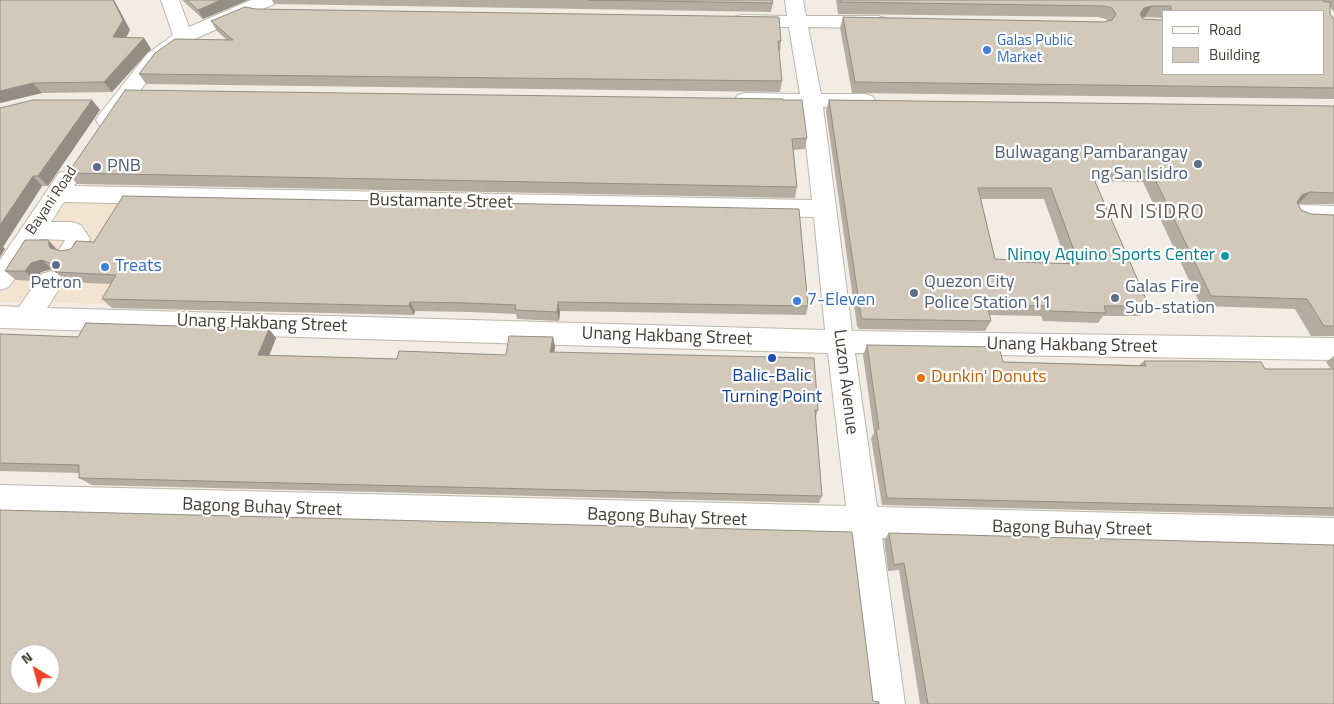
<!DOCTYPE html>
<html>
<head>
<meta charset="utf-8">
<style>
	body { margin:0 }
	#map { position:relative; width:1334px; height:704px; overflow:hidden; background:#f1ede4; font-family:"Titillium Web",sans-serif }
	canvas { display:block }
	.legend { position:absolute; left:1162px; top:10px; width:162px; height:65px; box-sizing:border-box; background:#fff; border:1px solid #b4b1ae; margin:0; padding:6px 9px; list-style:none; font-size:15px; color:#433d35 }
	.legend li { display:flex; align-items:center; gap:10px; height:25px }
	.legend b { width:25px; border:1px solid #b4b1ae }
	.north { position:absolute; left:10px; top:644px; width:50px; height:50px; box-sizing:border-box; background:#fff; border:1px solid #b4b1ae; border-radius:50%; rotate:323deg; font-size:14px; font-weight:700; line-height:20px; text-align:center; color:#433d35 }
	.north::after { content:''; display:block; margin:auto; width:18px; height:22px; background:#eb4222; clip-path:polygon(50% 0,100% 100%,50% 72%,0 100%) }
</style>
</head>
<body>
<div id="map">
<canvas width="1334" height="704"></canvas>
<ul class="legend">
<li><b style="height:6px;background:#fff"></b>Road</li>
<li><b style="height:14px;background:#d2c9bb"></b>Building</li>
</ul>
<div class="north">N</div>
</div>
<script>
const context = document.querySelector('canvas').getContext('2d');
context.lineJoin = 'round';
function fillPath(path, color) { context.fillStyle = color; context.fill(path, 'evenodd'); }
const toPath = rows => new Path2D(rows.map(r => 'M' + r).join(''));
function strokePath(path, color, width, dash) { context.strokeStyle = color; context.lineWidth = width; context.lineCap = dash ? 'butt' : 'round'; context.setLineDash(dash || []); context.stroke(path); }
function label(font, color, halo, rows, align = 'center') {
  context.font = font + ' "Titillium Web",sans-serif'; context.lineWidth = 4.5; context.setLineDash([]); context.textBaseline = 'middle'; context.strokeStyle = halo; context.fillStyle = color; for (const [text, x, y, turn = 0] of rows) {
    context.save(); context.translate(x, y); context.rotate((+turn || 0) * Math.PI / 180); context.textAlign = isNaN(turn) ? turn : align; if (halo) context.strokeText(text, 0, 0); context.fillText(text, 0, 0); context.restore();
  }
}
const commercial = toPath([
	[63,203,170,204,113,304,0,302,0,293]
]);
const minor = toPath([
	[161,0,179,0,189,27,251,0,276,0,274,4,190,41,161,62,115,125,107,127,99,125,96,120,99,115,147,54,173,35,161,0],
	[785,0,803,0,806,16,878,16,885,18,888,22,885,26,878,28,808,27,821,94,865,94,872,96,876,101,872,106,865,108,823,107,852,331,1334,338,1334,360,855,353,877,507,1334,518,1334,550,882,538,905,704,869,704,849,537,0,515,0,485,846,506,828,353,0,328,0,306,19,307,42,274,51,271,60,274,64,281,47,308,825,330,814,217,64,202,51,222,72,222,81,225,90,239,80,257,71,259,62,257,59,250,65,240,40,239,9,287,0,290,0,260,59,173,67,171,75,173,79,179,74,186,812,200,802,107,745,107,738,105,734,100,738,95,745,93,800,94,789,27,741,27,734,25,731,21,734,17,741,15,787,16,785,0],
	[1300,205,1334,206,1334,224,1300,223,1292,220,1288,214,1292,208,1300,205]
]);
const wall = toPath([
	[0,0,114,0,130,30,126,38,144,38,151,49,112,92,42,93,0,103],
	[182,0,248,0,203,19],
	[272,0,772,0,773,3,771,12,274,4],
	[836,0,1334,0,1334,12,1330,7,1330,14,1334,19,1334,99,852,93,840,28,843,17,1104,22,1107,21,1106,19,1098,17,838,14],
	[1163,11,1323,11,1163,74,1142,18,1145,17,1163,18],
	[256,9,781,41,780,51,779,51,782,81,780,92,146,84,139,74,227,40,217,31,211,21],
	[92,100,100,110,48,186,42,186,3,247,5,249,0,257,0,108],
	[783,100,807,138,805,149,793,150,797,187,795,198,77,184,68,173],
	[829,100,1334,106,1334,204,1298,204,1301,210,1311,214,1334,215,1334,336,1311,336,1295,309,1201,306,1143,182,1095,181,1149,306,1140,316,1103,316,1098,323,1043,321,1041,316,990,315,991,321,985,331,859,329,857,326,826,111],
	[981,199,1044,199,1067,264,1015,262,995,259],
	[48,240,58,250,61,251,808,306,806,315,560,311,559,321,517,319,516,314,470,312,415,311,414,315,112,308,102,299,111,284,66,282,56,272,55,270,52,269,41,272,35,281,16,280,5,271],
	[269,329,276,338,269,355,397,359,506,355,553,337,555,347,554,352,818,410,815,419,822,496,819,503,92,485,79,478,79,473,0,471,0,334,78,337],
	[867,345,1003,362,1139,365,1144,361,1265,369,1331,369,1326,362,1334,356,1334,516,882,505,871,438,874,433,863,355],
	[889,533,1334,704,920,704,899,570,888,571,884,540]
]);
const shadedWall = toPath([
	[113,0,114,0,130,30,120,48,113,37],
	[221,0,248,0,203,19,198,10],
	[1152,6,1145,17,1137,19,1140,14,1144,8],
	[144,38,151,49,112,92,104,82],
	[33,83,42,93,0,103,0,91],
	[92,100,100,110,48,186,38,176],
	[33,176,42,186,3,247,5,249,0,257,0,225],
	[1310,192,1299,203,1291,206,1302,195],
	[48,240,57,250,60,258,50,248],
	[42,260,52,269,41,272,35,281,25,271,31,263],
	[410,302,415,311,414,315,409,306],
	[558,302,560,311,559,321,557,312],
	[269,329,276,338,266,364,258,355],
	[553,337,555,347,553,361,550,352]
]);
const building = toPath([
	[0,0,113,0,123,20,113,37,144,38,104,82,33,83,0,91,0,0],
	[187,0,221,0,198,10,187,0],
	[589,0,772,0,773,3,589,0],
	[840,0,1322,0,1324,2,1330,2,1330,14,1334,19,1334,88,855,82,843,17,1104,22,1112,20,1116,14,1112,8,1104,6,840,2,840,0],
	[1152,6,1171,6,1171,11,1323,11,1323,74,1163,74,1163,20,1143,19,1140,14,1144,8,1152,6],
	[245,7,256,9,779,17,781,41,778,41,782,81,139,74,155,53,175,39,233,40,211,21,245,7],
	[125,90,783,99,783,100,802,100,807,138,792,139,797,187,68,173,125,90],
	[33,100,92,100,38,176,33,176,0,225,0,108,33,100],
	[829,100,1334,106,1334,193,1310,192,1302,195,1297,202,1301,210,1311,214,1334,215,1334,326,1324,326,1307,299,1211,296,1151,171,1090,170,1149,306,1104,306,1106,313,1050,311,1049,306,987,305,991,321,863,319,861,316,829,100],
	[978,188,1051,188,1079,264,1015,262,1014,260,995,259,978,188],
	[123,196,799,209,808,306,558,302,557,312,515,310,516,305,467,303,410,302,409,306,102,299,116,275,56,272,52,264,42,260,31,263,25,271,5,271,25,240,48,240,50,248,61,251,71,249,76,241,94,242,123,196],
	[86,323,269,329,258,355,397,359,399,351,506,355,509,336,553,337,550,352,814,358,818,410,815,410,822,496,79,478,79,465,0,463,0,334,78,337,86,323],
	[867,345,999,347,1003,362,1146,366,1144,361,1197,361,1261,362,1265,369,1334,369,1334,508,887,498,876,429,879,429,867,345],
	[0,510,852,532,873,701,879,702,879,704,0,704,0,510],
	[20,654,50,654,50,684,20,684,20,654],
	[889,533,1334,545,1334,704,928,704,904,563,894,565,889,533]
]);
const markers = [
	[987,50,5,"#3f7fe0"],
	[1198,164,5,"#5c6f8a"],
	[97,167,5,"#5c6f8a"],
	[1225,256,5,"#0f9aa8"],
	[56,265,5,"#5c6f8a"],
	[105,267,5,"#3f7fe0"],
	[914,293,5,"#5c6f8a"],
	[1115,298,5,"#5c6f8a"],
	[797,301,5,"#3f7fe0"],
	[772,358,5,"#1a4fb4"],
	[921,378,5,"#e8710a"]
];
const farShopnames = [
	["Galas Public",997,41],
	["Market",997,58]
];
const farStreetnames = [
	["Bayani Road",52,201,-56]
];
const serviceNames = [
	["Bulwagang Pambarangay",1188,154,"right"],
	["ng San Isidro",1188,175,"right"],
	["PNB",107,167],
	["Quezon City",924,283],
	["Police Station 11",924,304],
	["Petron",56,284,"center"],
	["Galas Fire",1125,288],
	["Sub-station",1125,309]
];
const streetNames = [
	["Bustamante Street",441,202,1],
	["Unang Hakbang Street",262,324,2],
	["Unang Hakbang Street",667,337,2],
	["Unang Hakbang Street",1072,346,1],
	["Luzon Avenue",845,382,83],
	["Bagong Buhay Street",262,508,2],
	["Bagong Buhay Street",667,518,2],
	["Bagong Buhay Street",1072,529,1]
];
const cultureNames = [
	["Ninoy Aquino Sports Center",1215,256]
];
const shopNames = [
	["Treats",115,267],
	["7-Eleven",807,301]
];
const transitNames = [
	["Balic-Balic",772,377],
	["Turning Point",772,398]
];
const foodNames = [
	["Dunkin' Donuts",931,378]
];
const quarterNames = [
	["SAN ISIDRO",1150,213]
];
fillPath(commercial, '#f2e4d0');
strokePath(minor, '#beb8ab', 2);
fillPath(minor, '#fff');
fillPath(wall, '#b5ada1');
fillPath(shadedWall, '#938d83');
fillPath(building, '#d2c9bb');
strokePath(building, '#938d83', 1);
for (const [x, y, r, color] of markers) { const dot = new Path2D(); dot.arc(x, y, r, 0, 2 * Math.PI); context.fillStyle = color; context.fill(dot); strokePath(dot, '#fff', 2); }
label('15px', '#366cbe', '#fff', farShopnames, 'left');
label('15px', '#433d35', '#fff', farStreetnames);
label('18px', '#4e5e75', '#fff', serviceNames, 'left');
label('18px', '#433d35', '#fff', streetNames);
label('18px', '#0d838f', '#fff', cultureNames, 'right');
label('18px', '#366cbe', '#fff', shopNames, 'left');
label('18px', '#164399', '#fff', transitNames);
label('18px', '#c56008', '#fff', foodNames, 'left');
context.letterSpacing = '1px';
label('20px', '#655b4d', '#fff', quarterNames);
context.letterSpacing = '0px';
</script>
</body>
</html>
